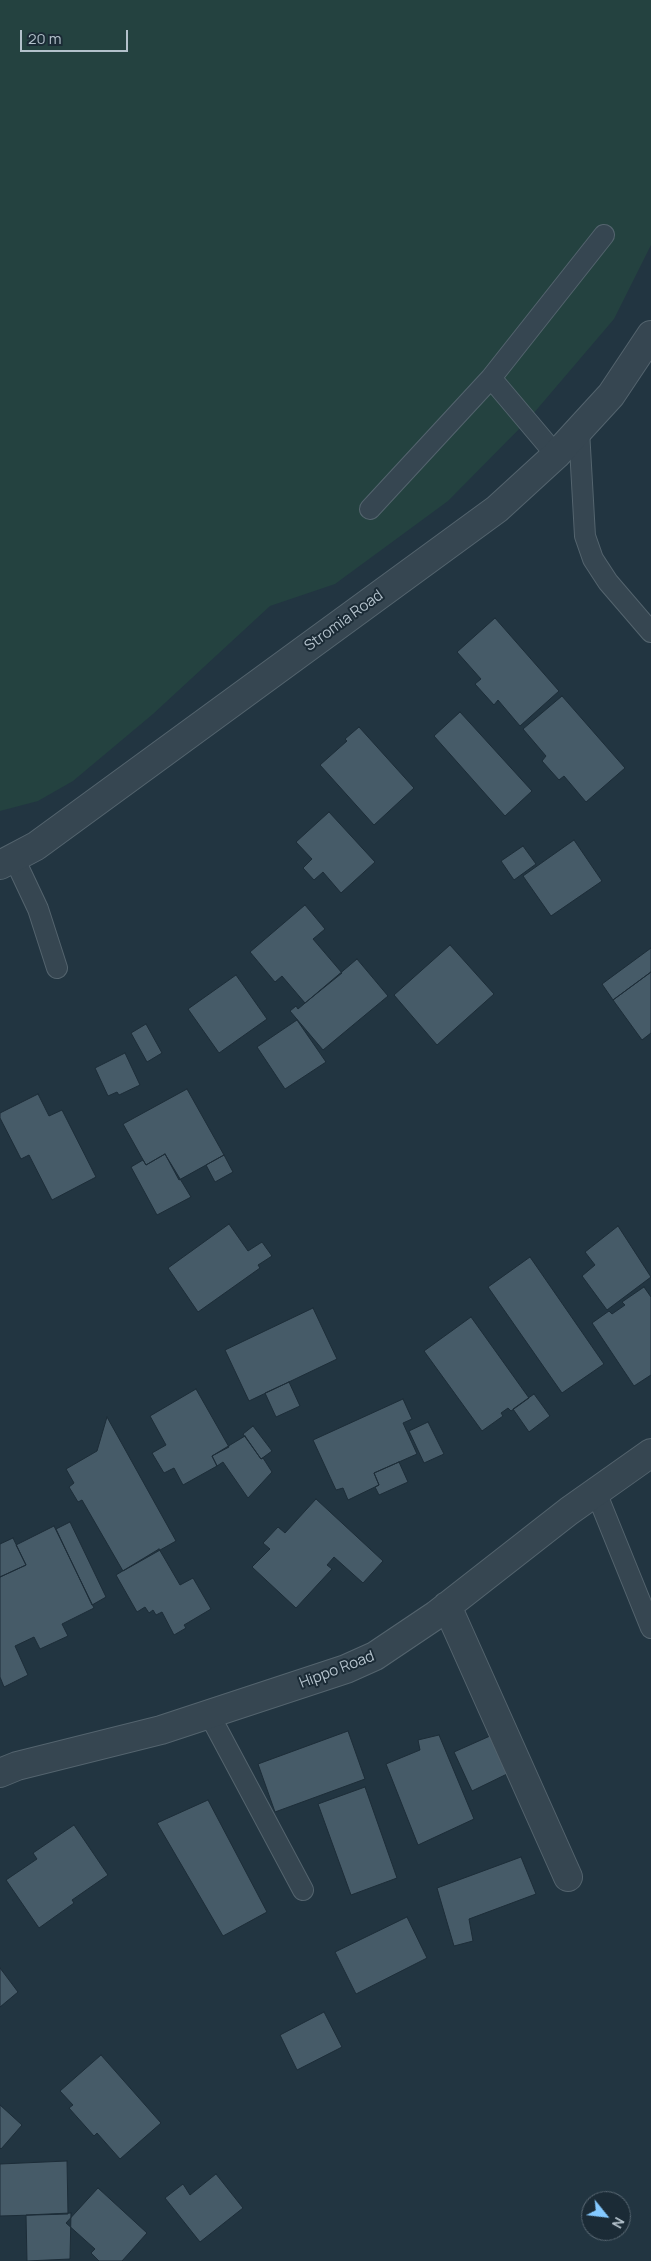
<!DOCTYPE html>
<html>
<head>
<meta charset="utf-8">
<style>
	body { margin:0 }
	#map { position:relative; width:651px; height:2261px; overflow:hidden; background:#223541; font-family:Manrope,sans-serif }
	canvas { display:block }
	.north { position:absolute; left:581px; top:2191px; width:50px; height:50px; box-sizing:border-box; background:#1b2b36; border:1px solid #586772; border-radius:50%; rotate:119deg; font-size:14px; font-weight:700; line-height:20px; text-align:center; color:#b3c1cb }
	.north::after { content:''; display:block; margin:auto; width:18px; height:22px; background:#84c9ff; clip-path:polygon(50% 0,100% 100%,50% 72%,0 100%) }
	.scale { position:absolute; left:20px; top:30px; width:108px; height:22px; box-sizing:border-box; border:2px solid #b3c1cb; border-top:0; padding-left:6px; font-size:15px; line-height:18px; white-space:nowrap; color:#b3c1cb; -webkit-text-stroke:4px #1b2b36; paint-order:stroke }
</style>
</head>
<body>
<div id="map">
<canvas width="651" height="2261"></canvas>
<div class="north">N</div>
<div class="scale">20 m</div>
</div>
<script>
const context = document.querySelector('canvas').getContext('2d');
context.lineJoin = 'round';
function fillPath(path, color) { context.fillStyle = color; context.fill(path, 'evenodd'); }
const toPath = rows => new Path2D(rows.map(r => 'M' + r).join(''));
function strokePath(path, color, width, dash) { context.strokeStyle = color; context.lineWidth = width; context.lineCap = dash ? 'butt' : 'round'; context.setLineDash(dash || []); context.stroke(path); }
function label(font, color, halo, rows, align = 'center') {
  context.font = font + ' Manrope,sans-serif'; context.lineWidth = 4; context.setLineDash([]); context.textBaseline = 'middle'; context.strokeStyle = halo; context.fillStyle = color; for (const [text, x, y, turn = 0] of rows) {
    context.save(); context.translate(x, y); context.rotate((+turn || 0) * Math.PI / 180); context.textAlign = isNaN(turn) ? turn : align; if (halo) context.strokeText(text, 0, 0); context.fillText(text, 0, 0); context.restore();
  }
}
const green = toPath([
	[0,0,651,0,651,245,614,319,527,421,448,501,335,584,270,606,153,714,73,781,38,801,0,811]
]);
const building = toPath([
	[495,618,559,691,520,726,498,700,494,705,475,684,481,679,457,652,495,618],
	[562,696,625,768,586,802,564,776,559,780,542,761,546,756,523,729,562,696],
	[460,712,532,791,505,816,434,736,460,712],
	[359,727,414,788,374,825,320,765,347,741,345,739,359,727],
	[329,812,375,862,341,893,323,872,314,880,303,868,312,859,296,842,329,812],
	[574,840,602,881,551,916,523,876,574,840],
	[523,846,536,864,514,880,501,861,523,846],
	[305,905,325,929,313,939,342,973,305,1003,282,976,275,982,250,952,305,905],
	[450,945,494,994,437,1045,394,995,450,945],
	[651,948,651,972,613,1000,602,984,651,948],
	[357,959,388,996,323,1050,290,1011,296,1006,298,1009,357,959],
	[651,972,651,1033,642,1040,613,1000,651,972],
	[236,975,267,1019,219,1053,188,1009,236,975],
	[297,1020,326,1062,285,1089,257,1047,297,1020],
	[146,1024,162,1053,147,1062,131,1033,146,1024],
	[125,1053,140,1085,119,1095,117,1092,108,1096,95,1068,125,1053],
	[187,1089,224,1155,179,1180,165,1154,146,1165,123,1124,187,1089],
	[38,1094,49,1116,62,1110,96,1177,52,1200,29,1155,21,1159,0,1118,0,1113,38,1094],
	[165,1154,191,1197,157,1215,131,1167,143,1160,146,1165,165,1154],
	[224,1155,233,1172,215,1182,206,1165,224,1155],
	[229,1224,248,1251,262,1242,272,1256,258,1265,260,1268,198,1312,168,1268,229,1224],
	[618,1226,651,1277,607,1310,582,1276,595,1265,585,1252,618,1226],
	[530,1257,604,1364,562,1393,488,1287,530,1257],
	[644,1287,651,1297,651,1375,634,1386,592,1323,609,1311,612,1314,625,1305,622,1302,644,1287],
	[313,1308,337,1359,249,1401,225,1350,313,1308],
	[471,1317,529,1398,511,1411,508,1408,501,1413,503,1416,482,1431,424,1351,471,1317],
	[289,1382,300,1406,276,1417,265,1393,289,1382],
	[196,1389,229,1447,212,1456,217,1466,183,1485,174,1468,164,1473,152,1453,166,1445,150,1416,196,1389],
	[534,1394,550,1416,529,1432,513,1409,534,1394],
	[403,1399,412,1419,403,1423,417,1454,374,1473,379,1485,348,1500,343,1488,336,1490,313,1440,403,1399],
	[107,1417,176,1541,123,1571,82,1500,78,1502,69,1487,74,1483,66,1469,97,1451,107,1417],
	[428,1422,444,1454,424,1463,409,1431,428,1422],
	[253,1426,272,1451,261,1459,243,1434,253,1426],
	[245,1436,261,1459,263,1458,272,1472,248,1498,223,1462,217,1466,212,1456,245,1436],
	[399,1462,408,1482,379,1495,375,1487,379,1485,374,1473,399,1462],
	[316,1499,383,1561,363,1583,334,1557,327,1565,332,1569,296,1608,252,1567,270,1549,263,1543,278,1527,285,1533,316,1499],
	[70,1522,106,1597,92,1605,56,1529,70,1522],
	[54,1526,94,1608,62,1624,68,1636,40,1649,34,1637,15,1646,28,1675,4,1687,0,1677,0,1577,26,1565,16,1545,54,1526],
	[13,1538,26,1565,0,1577,0,1544,13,1538],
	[159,1549,180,1585,193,1578,211,1609,184,1625,186,1628,174,1635,162,1612,156,1615,153,1610,149,1613,145,1607,137,1612,116,1575,159,1549],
	[348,1731,365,1779,275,1812,258,1764,348,1731],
	[439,1735,474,1819,418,1845,386,1764,420,1750,418,1740,439,1735],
	[490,1736,507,1774,472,1791,454,1752,490,1736],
	[365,1787,397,1878,351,1895,318,1804,365,1787],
	[208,1800,267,1912,223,1936,157,1823,208,1800],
	[74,1825,108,1875,72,1900,74,1903,39,1928,6,1880,37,1859,33,1853,74,1825],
	[521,1857,536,1894,469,1919,473,1941,454,1946,437,1888,521,1857],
	[407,1917,427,1958,356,1994,335,1952,407,1917],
	[0,1968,18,1992,0,2007,0,1968],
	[324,2012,342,2047,297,2070,280,2035,324,2012],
	[101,2055,161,2123,120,2159,97,2133,94,2136,69,2108,73,2105,60,2091,101,2055],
	[0,2105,22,2125,1,2149,0,2148,0,2105],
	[67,2161,68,2214,0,2216,0,2164,67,2161],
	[216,2174,243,2208,200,2242,165,2198,183,2184,190,2195,216,2174],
	[98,2188,147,2233,122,2261,99,2261,91,2253,95,2249,66,2223,98,2188],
	[71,2213,70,2259,27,2261,26,2215,71,2213]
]);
const lane = toPath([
	[491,378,604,235],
	[579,430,585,536,593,559,608,582,651,632],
	[370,509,491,378,556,455],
	[14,858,38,909,57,968],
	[596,1492,651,1628],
	[209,1714,303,1890]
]);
const street = toPath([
	[0,865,36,846,497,509,556,455,611,395,651,335],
	[447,1606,568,1877],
	[0,1773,17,1766,161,1730,346,1669,375,1656,436,1615,569,1511,651,1453]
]);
const streetNames = [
	["Stromia Road",344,621,-36],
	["Hippo Road",337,1670,-21]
];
fillPath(green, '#244240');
fillPath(building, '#465b68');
strokePath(building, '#1d2d38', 1);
strokePath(lane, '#54646e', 22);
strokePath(street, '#54646e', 30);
strokePath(lane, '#364651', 20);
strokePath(street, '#364651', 28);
label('15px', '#b3c1cb', '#1b2b36', streetNames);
</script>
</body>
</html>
